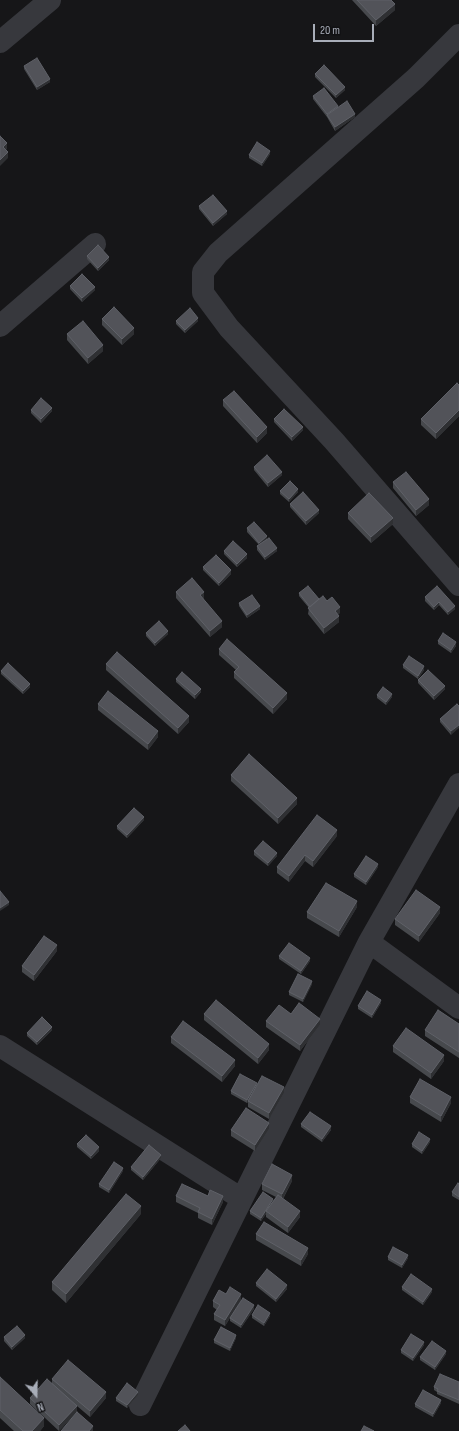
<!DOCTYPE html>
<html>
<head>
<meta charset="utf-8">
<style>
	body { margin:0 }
	#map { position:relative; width:459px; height:1431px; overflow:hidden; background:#161618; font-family:"Sofia Sans Condensed",sans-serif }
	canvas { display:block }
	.north { position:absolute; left:16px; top:1375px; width:40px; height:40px; -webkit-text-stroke:3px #111113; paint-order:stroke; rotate:160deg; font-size:11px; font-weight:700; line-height:16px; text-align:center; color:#a8adb8 }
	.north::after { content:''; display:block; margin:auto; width:14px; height:18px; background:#a8adb8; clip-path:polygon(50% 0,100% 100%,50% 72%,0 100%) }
	.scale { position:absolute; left:313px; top:24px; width:61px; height:18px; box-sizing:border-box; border:2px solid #a8adb8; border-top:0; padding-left:5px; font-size:12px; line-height:14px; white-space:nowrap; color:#a8adb8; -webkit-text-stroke:3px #111113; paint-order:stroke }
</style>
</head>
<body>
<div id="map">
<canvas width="459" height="1431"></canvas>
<div class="north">N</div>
<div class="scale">20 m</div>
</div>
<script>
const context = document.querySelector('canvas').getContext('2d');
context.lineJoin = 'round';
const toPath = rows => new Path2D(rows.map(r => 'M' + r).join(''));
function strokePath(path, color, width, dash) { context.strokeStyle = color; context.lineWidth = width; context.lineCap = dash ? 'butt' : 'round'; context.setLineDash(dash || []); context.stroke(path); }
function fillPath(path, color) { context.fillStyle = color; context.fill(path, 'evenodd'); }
const minor = toPath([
	[459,35,416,78,218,253,203,272,203,293,229,328,334,441,459,585],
	[0,42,50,0],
	[0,326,95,244],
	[369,942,459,1008],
	[0,1046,242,1199],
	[140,1405,369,942,459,784]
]);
const wall = toPath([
	[352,0,391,0,395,10,376,26],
	[24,66,50,82,37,90,24,69],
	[315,74,345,90,336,98,315,77],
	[313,96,338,107,355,117,335,131,327,117,313,99],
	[270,154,262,166,249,158,249,155],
	[199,206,227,214,213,226,199,209],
	[87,256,109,260,98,271,87,259],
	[70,286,95,290,82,302,70,289],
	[102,319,134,334,122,345,102,325],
	[176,321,198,321,185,333,176,324],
	[67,334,103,351,88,364,67,340],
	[459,385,459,416,436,439,421,425,421,419],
	[223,400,267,433,257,443,223,406],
	[31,410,52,411,41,423,31,413],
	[274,419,303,430,292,441,274,422],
	[254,467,282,475,268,487,254,470],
	[393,482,429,505,416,516,393,488],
	[280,491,298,492,289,502,280,494],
	[290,504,319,513,306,525,290,507],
	[348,513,393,524,371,543,348,519],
	[247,528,267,539,277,551,265,560,257,550,257,546,259,545,247,532],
	[224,551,247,558,237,567,224,554],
	[203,567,231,574,219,586,203,570],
	[176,592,204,598,203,599,222,627,210,637,176,598],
	[299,593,327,601,340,613,338,614,339,622,324,634,308,614,309,608,299,596],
	[425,597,455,606,455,609,448,615,439,605,434,610,425,601],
	[239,603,260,609,247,618,239,606],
	[146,633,168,634,155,646,146,636],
	[438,641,456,646,451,653,438,644],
	[219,649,287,699,273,714,234,678,234,672,236,670,219,655],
	[106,664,189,722,178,734,106,670],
	[403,665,424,670,418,679,403,668],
	[1,671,30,687,23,694,1,674],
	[176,679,201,692,195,699,176,682],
	[418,680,445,689,434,700,418,683],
	[377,695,392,697,386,705,377,698],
	[98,704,158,737,148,750,98,710],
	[457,704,451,735,440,722,440,719],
	[231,775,297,804,278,824,231,781],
	[144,820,127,838,117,829,117,826],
	[337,836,313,867,305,861,289,882,277,873,277,867],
	[254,851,277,856,268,866,254,855],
	[378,867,366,885,354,877,354,874],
	[357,907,339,937,307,918,307,912],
	[440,913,419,942,395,925,395,919],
	[57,951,34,981,22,972,22,966],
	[279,956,310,961,301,974,279,959],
	[312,984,303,1002,289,995,289,992],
	[381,1003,372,1018,358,1009,358,1006],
	[204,1014,269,1050,258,1064,204,1020],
	[291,1014,320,1025,300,1051,266,1027,266,1021],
	[459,1024,459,1058,425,1036,425,1030],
	[52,1030,37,1045,27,1036,27,1033],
	[171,1037,235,1066,222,1082,171,1043],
	[393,1046,444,1061,431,1079,393,1052],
	[257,1085,284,1093,269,1119,248,1107,248,1102,247,1103,231,1094,231,1091],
	[410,1097,451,1103,441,1122,410,1103],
	[301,1124,331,1130,322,1142,301,1127],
	[269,1129,255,1151,231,1136,231,1130],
	[430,1142,422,1154,412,1147,412,1144],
	[77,1144,99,1151,91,1159,77,1147],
	[161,1158,143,1180,131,1170,131,1167],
	[123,1171,109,1193,99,1187,99,1184],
	[292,1181,283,1199,300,1217,288,1233,266,1217,266,1214,261,1221,250,1214,250,1211,273,1201,276,1197,262,1190,262,1184],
	[459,1184,459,1200,452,1196,452,1192],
	[176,1196,208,1196,223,1202,212,1225,198,1218,198,1213,176,1202],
	[141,1214,66,1303,52,1290,52,1282],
	[256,1234,308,1254,301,1266,256,1240],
	[388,1257,408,1258,402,1268,388,1260],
	[256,1283,287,1289,276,1302,256,1286],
	[402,1287,432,1292,423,1305,402,1290],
	[226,1294,241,1300,231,1317,254,1309,241,1328,230,1321,230,1318,225,1326,214,1320,214,1314,217,1310,213,1307,213,1301],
	[252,1315,270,1316,264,1326,252,1318],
	[4,1337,25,1338,12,1350,4,1341],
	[236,1338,230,1351,214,1343,214,1340],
	[424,1345,413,1361,401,1353,401,1350],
	[446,1354,435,1370,420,1360,420,1357],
	[0,1377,44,1426,40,1431,14,1431,0,1418],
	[52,1379,106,1398,90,1417,77,1406,77,1412,59,1431,30,1404,30,1398,52,1383],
	[459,1382,459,1404,437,1394,437,1392,434,1390,434,1387],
	[138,1395,127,1408,116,1401,116,1398],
	[441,1403,433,1417,415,1407,415,1404]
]);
const shadedWall = toPath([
	[395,4,395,10,376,26,376,20],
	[50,79,50,82,37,90,37,87],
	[345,87,345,90,336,98,336,95],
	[355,114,355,117,335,131,335,127],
	[7,143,7,149,3,153,3,147],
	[270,151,270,154,262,166,262,163],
	[8,152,8,158,0,166,0,160],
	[227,211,227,214,213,226,213,223],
	[109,257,109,260,98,271,98,268],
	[95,287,95,290,82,302,82,298],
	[198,318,198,321,185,333,185,330],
	[134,328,134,334,122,345,122,339],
	[103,345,103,351,88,364,88,358],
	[52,408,52,411,41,423,41,419],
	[459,410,459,416,436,439,436,433],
	[267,427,267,433,257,443,257,437],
	[303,427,303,430,292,441,292,437],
	[282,472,282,475,268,487,268,483],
	[298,489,298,492,289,502,289,499],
	[429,499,429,505,416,516,416,510],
	[319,510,319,513,306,525,306,521],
	[393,518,393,524,371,543,371,537],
	[267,536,267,540,259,546,259,543],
	[277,548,277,551,265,560,265,557],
	[247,554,247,558,237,567,237,564],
	[231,570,231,574,219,586,219,583],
	[204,592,204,598,200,601,200,595],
	[439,602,439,605,434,610,434,607],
	[260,606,260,609,247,618,247,615],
	[455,606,455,609,448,615,448,612],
	[340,607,340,613,335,617,335,611],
	[339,616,339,622,324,634,324,628],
	[222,621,222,627,210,637,210,631],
	[168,631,168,634,155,646,155,643],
	[456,642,456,646,451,653,451,650],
	[424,666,424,670,418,679,418,676],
	[30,684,30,687,23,694,23,691],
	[445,686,445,689,434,700,434,696],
	[201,689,201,692,195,699,195,695],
	[287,693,287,699,273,714,273,708],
	[392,694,392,697,386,705,386,702],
	[189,716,189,722,178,734,178,728],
	[459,725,459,728,451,735,451,731],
	[158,731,158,737,148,750,148,744],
	[297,798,297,804,278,824,278,818],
	[144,817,144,820,127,838,127,835],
	[337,830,337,836,313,867,313,861],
	[277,853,277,856,268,866,268,863],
	[305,855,305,861,289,882,289,876],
	[378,864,378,867,366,885,366,882],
	[357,901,357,907,339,937,339,931],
	[9,902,9,905,0,911,0,908],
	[440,907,440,913,419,942,419,936],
	[57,945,57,951,34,981,34,975],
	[310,958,310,961,301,974,301,971],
	[312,981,312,984,303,1002,303,999],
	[381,1000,381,1003,372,1018,372,1015],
	[320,1019,320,1025,300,1051,300,1045],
	[52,1027,52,1030,37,1045,37,1042],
	[269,1044,269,1050,258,1064,258,1058],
	[444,1055,444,1061,431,1079,431,1073],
	[235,1060,235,1066,222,1082,222,1076],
	[257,1083,257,1086,248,1101,247,1103,247,1100],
	[284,1087,284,1093,269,1119,269,1113],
	[451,1097,451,1103,441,1122,441,1116],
	[269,1123,269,1129,255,1151,255,1145],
	[331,1126,331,1130,322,1142,322,1139],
	[430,1139,430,1142,422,1154,422,1151],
	[99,1147,99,1151,91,1159,91,1156],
	[161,1155,161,1158,143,1180,143,1177],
	[123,1168,123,1171,109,1193,109,1190],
	[292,1175,292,1181,282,1200,282,1194],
	[223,1196,223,1202,212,1225,212,1219],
	[273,1199,273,1202,266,1211,266,1214,261,1221,261,1218],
	[141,1206,141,1214,66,1303,66,1294],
	[300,1211,300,1217,288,1233,288,1227],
	[308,1248,308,1254,301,1266,301,1260],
	[408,1255,408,1258,402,1268,402,1265],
	[287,1285,287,1289,276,1302,276,1299],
	[432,1289,432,1292,423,1305,423,1302],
	[241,1294,241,1300,225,1326,225,1320],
	[254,1305,254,1309,241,1328,241,1325],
	[270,1313,270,1316,264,1326,264,1323],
	[25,1335,25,1338,12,1350,12,1347],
	[236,1335,236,1338,230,1351,230,1348],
	[424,1342,424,1345,413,1361,413,1358],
	[446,1351,446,1354,435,1370,435,1367],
	[106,1392,106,1398,90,1417,90,1411],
	[138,1392,138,1395,127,1408,127,1405],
	[441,1400,441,1403,433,1417,433,1414],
	[77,1406,77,1412,59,1431,59,1425],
	[44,1418,44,1426,40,1431,32,1431],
	[93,1426,93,1431,89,1431]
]);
const building = toPath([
	[357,0,391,0,395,4,376,20,357,0],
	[37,58,50,79,37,87,24,66,37,58],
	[324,65,345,87,336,95,315,74,324,65],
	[324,88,338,106,327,114,313,96,324,88],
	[347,101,355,114,335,127,327,115,347,101],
	[0,136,7,143,3,147,8,152,0,160,0,136],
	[257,142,270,151,262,163,249,155,257,142],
	[213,195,227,211,213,223,199,206,213,195],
	[98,245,109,257,98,268,87,256,98,245],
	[82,274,95,287,82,298,70,286,82,274],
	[114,307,134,328,122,339,102,319,114,307],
	[190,308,198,318,185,330,176,321,190,308],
	[83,321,103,345,88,358,67,334,83,321],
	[457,383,459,385,459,410,436,433,421,419,457,383],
	[234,391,267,427,257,437,223,400,234,391],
	[41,398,52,408,41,419,31,410,41,398],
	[284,409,303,427,292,437,274,419,284,409],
	[267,455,282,472,268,483,254,467,267,455],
	[406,472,429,499,416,510,393,482,406,472],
	[290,481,298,489,289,499,280,491,290,481],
	[303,492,319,510,306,521,290,504,303,492],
	[369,493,393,518,371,537,348,513,369,493],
	[254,522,267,536,259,543,247,528,254,522],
	[269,538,277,548,265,557,257,546,269,538],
	[233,541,247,554,237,564,224,551,233,541],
	[216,555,231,570,219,583,203,567,216,555],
	[192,578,204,592,200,595,222,621,210,631,176,592,192,578],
	[308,586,319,599,310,607,299,593,308,586],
	[437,586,455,606,448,612,439,602,434,607,425,597,437,586],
	[252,595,260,606,247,615,239,603,252,595],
	[323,596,327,601,332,597,340,607,335,611,339,616,324,628,308,608,323,596],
	[159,621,168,631,155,643,146,633,159,621],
	[443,633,456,642,451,650,438,641,443,633],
	[227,639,287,693,273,708,234,672,239,667,219,649,227,639],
	[117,652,189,716,178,728,106,664,117,652],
	[409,656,424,666,418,676,403,665,409,656],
	[8,663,30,684,23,691,1,671,8,663],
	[428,670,445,686,434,696,418,680,428,670],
	[182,672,201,689,195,695,176,679,182,672],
	[383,687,392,694,386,702,377,695,383,687],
	[108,691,158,731,148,744,98,704,108,691],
	[457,704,459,706,459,725,451,731,440,719,457,704],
	[249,754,297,798,278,818,231,775,249,754],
	[134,808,144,817,127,835,117,826,134,808],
	[317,815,337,830,313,861,305,855,289,876,277,867,317,815],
	[263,841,277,853,268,863,254,851,263,841],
	[366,856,378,864,366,882,354,874,366,856],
	[326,883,357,901,339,931,307,912,326,883],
	[416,890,440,907,419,936,395,919,416,890],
	[0,891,9,902,0,908,0,891],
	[44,936,57,945,34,975,22,966,44,936],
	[289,943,310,958,301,971,279,956,289,943],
	[298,974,312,981,303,999,289,992,298,974],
	[367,991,381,1000,372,1015,358,1006,367,991],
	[216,1000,269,1044,258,1058,204,1014,216,1000],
	[299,1003,320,1019,300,1045,266,1021,279,1005,291,1014,299,1003],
	[438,1010,459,1024,459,1052,425,1030,438,1010],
	[42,1017,52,1027,37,1042,27,1033,42,1017],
	[183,1021,235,1060,222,1076,171,1037,183,1021],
	[406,1028,444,1055,431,1073,393,1046,406,1028],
	[240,1074,257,1083,247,1100,231,1091,240,1074],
	[262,1076,284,1087,269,1113,248,1101,262,1076],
	[420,1079,451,1097,441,1116,410,1097,420,1079],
	[246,1108,269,1123,255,1145,231,1130,246,1108],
	[310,1112,331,1126,322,1139,301,1124,310,1112],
	[419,1132,430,1139,422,1151,412,1144,419,1132],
	[86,1135,99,1147,91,1156,77,1144,86,1135],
	[149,1145,161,1155,143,1177,131,1167,149,1145],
	[114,1162,123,1168,109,1190,99,1184,114,1162],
	[272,1164,292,1175,282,1194,262,1184,272,1164],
	[458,1183,459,1184,459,1197,452,1192,458,1183],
	[182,1184,208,1196,210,1190,223,1196,212,1219,198,1212,200,1208,176,1196,182,1184],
	[263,1192,273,1199,261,1218,250,1211,263,1192],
	[126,1194,141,1206,66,1294,52,1282,126,1194],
	[278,1195,300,1211,288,1227,266,1211,278,1195],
	[264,1222,308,1248,301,1260,256,1234,264,1222],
	[393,1247,408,1255,402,1265,388,1257,393,1247],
	[267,1269,287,1285,276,1299,256,1283,267,1269],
	[411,1274,432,1289,423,1302,402,1287,411,1274],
	[230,1287,241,1294,225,1320,214,1314,220,1305,213,1301,219,1290,226,1294,230,1287],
	[243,1298,254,1305,241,1325,230,1318,243,1298],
	[258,1305,270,1313,264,1323,252,1315,258,1305],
	[17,1326,25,1335,12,1347,4,1337,17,1326],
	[221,1327,236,1335,230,1348,214,1340,221,1327],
	[411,1334,424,1342,413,1358,401,1350,411,1334],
	[432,1341,446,1351,435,1367,420,1357,432,1341],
	[68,1360,106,1392,90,1411,52,1379,68,1360],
	[440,1374,459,1382,459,1400,437,1391,438,1389,434,1387,440,1374],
	[0,1377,44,1418,32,1431,23,1431,0,1410,0,1377],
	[47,1379,77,1406,59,1425,30,1398,47,1379],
	[127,1383,138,1392,127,1405,116,1398,127,1383],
	[423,1390,441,1400,433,1414,415,1404,423,1390],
	[77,1412,93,1426,89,1431,61,1431,77,1412],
	[185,1425,190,1431,178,1431,185,1425],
	[364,1426,374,1431,361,1431,364,1426]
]);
strokePath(minor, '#37383d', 22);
fillPath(wall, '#47494d');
fillPath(shadedWall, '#2f3033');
fillPath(building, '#525359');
strokePath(building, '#5f6168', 1);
</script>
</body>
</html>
